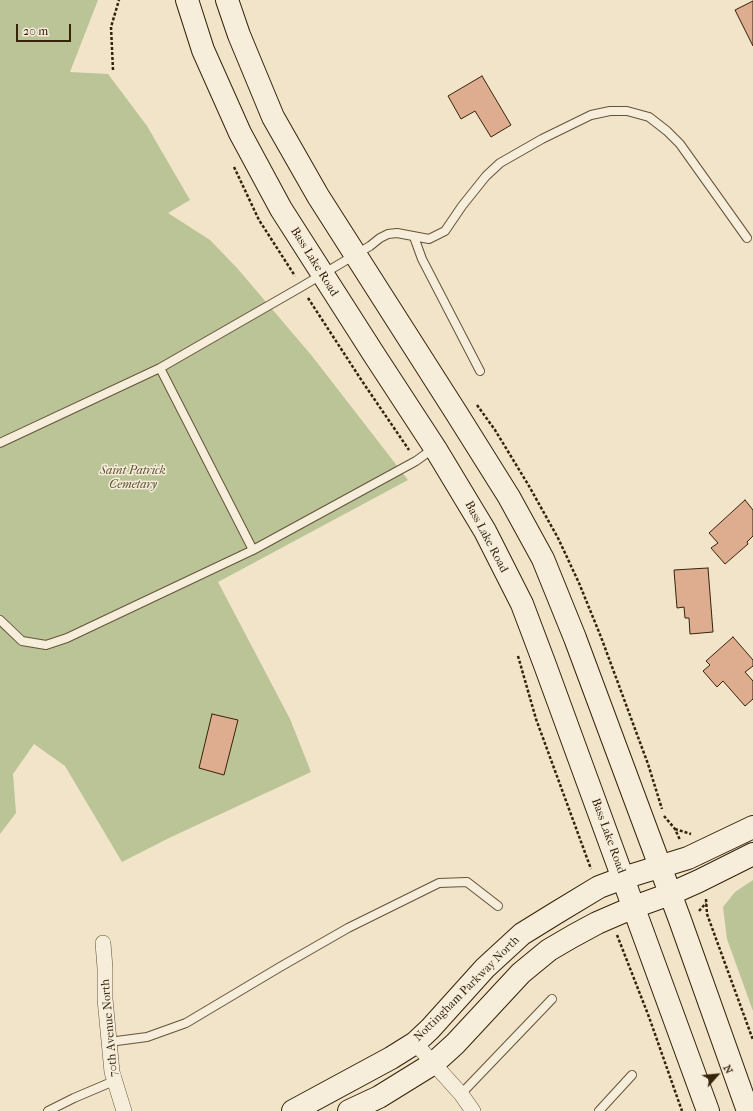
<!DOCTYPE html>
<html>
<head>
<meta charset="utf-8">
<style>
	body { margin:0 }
	#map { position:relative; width:753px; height:1111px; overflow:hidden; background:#f1e4c8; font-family:"IM FELL French Canon",serif }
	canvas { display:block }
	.north { position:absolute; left:697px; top:1055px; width:40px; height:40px; -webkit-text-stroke:3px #f6eddb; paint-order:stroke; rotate:63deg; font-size:11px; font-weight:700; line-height:16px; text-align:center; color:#362309 }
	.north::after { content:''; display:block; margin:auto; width:14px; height:18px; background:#362309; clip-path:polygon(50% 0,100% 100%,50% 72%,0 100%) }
	.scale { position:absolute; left:16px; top:24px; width:55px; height:18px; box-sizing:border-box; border:2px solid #362309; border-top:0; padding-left:5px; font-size:12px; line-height:14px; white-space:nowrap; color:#362309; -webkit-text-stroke:3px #f6eddb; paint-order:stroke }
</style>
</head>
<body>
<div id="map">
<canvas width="753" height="1111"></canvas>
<div class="north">N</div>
<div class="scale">20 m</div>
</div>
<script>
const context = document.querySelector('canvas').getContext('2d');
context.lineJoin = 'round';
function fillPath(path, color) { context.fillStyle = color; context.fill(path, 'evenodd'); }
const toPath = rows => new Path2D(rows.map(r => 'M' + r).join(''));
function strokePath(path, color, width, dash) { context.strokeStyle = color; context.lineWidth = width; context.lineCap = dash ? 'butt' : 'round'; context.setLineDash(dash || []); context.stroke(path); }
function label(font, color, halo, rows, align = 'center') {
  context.font = font + ' "IM FELL French Canon",serif'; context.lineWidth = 3; context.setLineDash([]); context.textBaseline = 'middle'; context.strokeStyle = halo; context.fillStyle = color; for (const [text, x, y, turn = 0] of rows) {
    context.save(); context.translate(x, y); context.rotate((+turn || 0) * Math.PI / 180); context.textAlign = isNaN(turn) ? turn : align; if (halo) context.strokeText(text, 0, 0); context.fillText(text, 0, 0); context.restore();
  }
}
const green = toPath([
	[0,0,98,0,70,72,108,74,147,126,190,200,168,213,210,240,237,268,312,356,408,480,218,582,290,719,311,772,169,838,122,862,65,766,34,744,13,774,16,813,0,834],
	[753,880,753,1011,727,939,723,907,735,892]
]);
const building = toPath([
	[753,1,753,46,735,10,753,1],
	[482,76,511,125,491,137,475,111,461,119,448,96,482,76],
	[745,500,753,510,753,536,747,542,748,544,725,564,711,548,718,543,709,533,745,500],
	[708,568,713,632,690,634,689,618,685,618,684,607,677,608,674,570,708,568],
	[733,637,753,660,753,666,745,672,753,681,753,699,745,706,723,681,717,687,703,671,710,665,706,661,733,637],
	[212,714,238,720,224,775,199,768,212,714]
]);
const path = toPath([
	[113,70,111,27,119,0],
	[234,167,259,220,295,276],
	[308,298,362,381,409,450],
	[477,405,495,430,529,486,558,538,579,583,601,637,648,764,662,809],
	[518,656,536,719,591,869],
	[664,816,675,829,680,840],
	[675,829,691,834],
	[706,899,707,914,753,1040],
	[699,911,706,903],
	[617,935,649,1017,682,1111]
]);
const lane = toPath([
	[414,237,422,259,480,371],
	[160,368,253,550],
	[0,443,160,368,301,287,370,246,380,238,388,234,397,233,429,239,445,231,462,206,486,176,500,163,542,139,591,115,610,111,627,111,649,117,667,131,680,144,747,238],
	[0,620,22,641,46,645,67,638,253,550,416,461,434,448],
	[109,1042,147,1037,186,1023,280,967,348,928,439,883,467,882,498,906],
	[461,1094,552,999],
	[48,1111,74,1098,114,1081],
	[599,1111,632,1075]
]);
const street = toPath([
	[103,943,105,968,105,999,112,1072,124,1111],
	[415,1043,461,1094,473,1111]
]);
const secondary = toPath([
	[187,0,203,50,240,133,281,209,373,353,435,448,485,531,522,604,545,665,708,1111],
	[227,0,239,35,273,117,318,196,457,414,509,497,543,559,575,638,680,920,748,1111],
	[293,1111,391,1058,415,1043,430,1029,485,968,522,934,556,913,599,887,623,878,688,858,753,827],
	[349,1111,379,1097,434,1063,455,1044,521,973,549,950,573,936,597,923,634,907,670,894,699,881,753,854]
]);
const streetNames = [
	["Bass Lake Road",314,262,58],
	["Bass Lake Road",486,537,62],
	["Bass Lake Road",608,836,70],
	["Nottingham Parkway North",467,989,-45],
	["70th Avenue North",110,1028,-95]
];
const parkNames = [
	["Saint Patrick",133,471],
	["Cemetary",133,485]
];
fillPath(green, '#bac496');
fillPath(building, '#dead90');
strokePath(building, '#362309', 1);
strokePath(lane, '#655339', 10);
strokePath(street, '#655339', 16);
strokePath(secondary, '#362309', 24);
strokePath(path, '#362309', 2.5, [3, 2]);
strokePath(lane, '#f6eddb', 8);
strokePath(street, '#f6eddb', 15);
strokePath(secondary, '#f6eddb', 22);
label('12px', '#362309', '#f6eddb', streetNames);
label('italic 12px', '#5e5333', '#f6eddb', parkNames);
</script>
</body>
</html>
